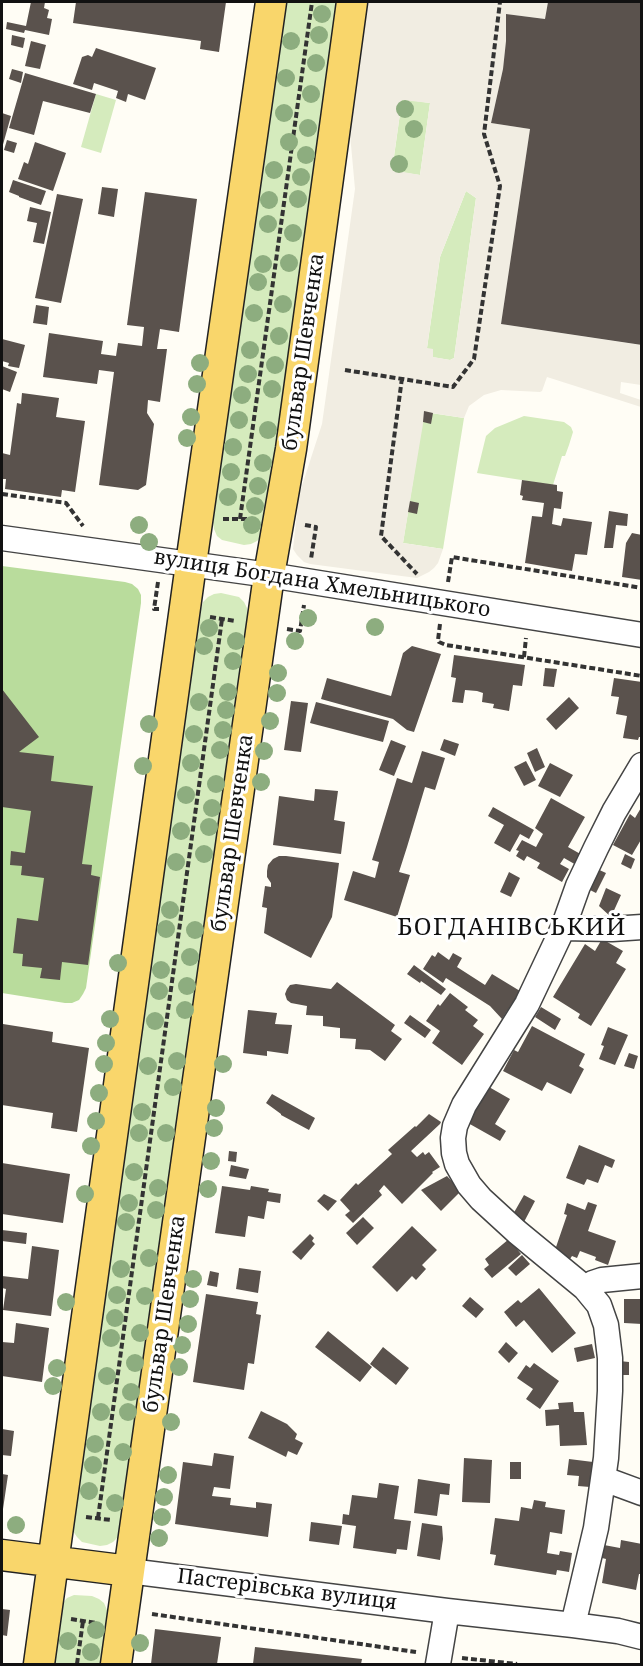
<!DOCTYPE html>
<html>
<head>
<meta charset="utf-8">
<style>
	body { margin:0 }
	#map { position:relative; width:643px; height:1666px; overflow:hidden; background:#fffdf5; font-family:"Noto Serif",serif }
	canvas { display:block }
	.frame { position:absolute; inset:0; border:3px solid #111; pointer-events:none }
</style>
</head>
<body>
<div id="map">
<canvas width="643" height="1666"></canvas>
<div class="frame"></div>
</div>
<script>
const context = document.querySelector('canvas').getContext('2d');
context.lineJoin = 'round';
function fillPath(path, color) { context.fillStyle = color; context.fill(path, 'evenodd'); }
const toPath = rows => new Path2D(rows.map(r => 'M' + r).join(''));
function strokePath(path, color, width, dash) { context.strokeStyle = color; context.lineWidth = width; context.lineCap = dash ? 'butt' : 'round'; context.setLineDash(dash || []); context.stroke(path); }
function label(font, color, halo, rows, align = 'center') {
  context.font = font + ' "Noto Serif",serif'; context.lineWidth = 6; context.setLineDash([]); context.textBaseline = 'middle'; context.strokeStyle = halo; context.fillStyle = color; for (const [text, x, y, turn = 0] of rows) {
    context.save(); context.translate(x, y); context.rotate((+turn || 0) * Math.PI / 180); context.textAlign = isNaN(turn) ? turn : align; if (halo) context.strokeText(text, 0, 0); context.fillText(text, 0, 0); context.restore();
  }
}
const green = toPath([
	[286,2,337,2,264,529,262,536,257,541,251,544,244,545,222,540,217,536,214,529,213,522],
	[96,94,116,100,101,153,81,147],
	[402,99,430,103,420,175,392,171],
	[466,191,476,198,454,358,450,360,432,357,427,348,440,257],
	[424,412,464,418,443,549,403,543],
	[524,416,564,422,571,427,573,432,569,445,565,456,562,456,553,485,477,473,486,436,495,428],
	[221,593,239,597,244,602,247,608,248,615,120,1530,118,1537,113,1542,107,1545,100,1546,82,1542,77,1537,73,1531,73,1524,201,609,203,602,208,597,214,594],
	[74,1595,92,1596,99,1599,104,1603,107,1610,108,1617,101,1664,53,1664,61,1610,63,1603,67,1598]
]);
const forest = toPath([
	[2,566,125,582,132,584,138,589,141,595,141,603,86,988,83,994,79,1000,72,1003,65,1003,2,993]
]);
const plaza = toPath([
	[368,2,548,2,545,19,506,14,506,41,503,69,491,123,530,129,501,324,641,345,641,385,621,382,620,393,641,400,641,407,547,377,542,391,540,392,501,390,484,395,469,406,464,418,425,412,403,543,443,549,438,563,434,568,429,572,417,578,310,564,304,562,297,555,293,549,299,495,322,424,355,189,350,134],
	[402,100,430,103,420,175,392,170],
	[466,191,476,198,454,358,450,360,433,357,433,349,427,348,440,257]
]);
const building = toPath([
	[31,2,45,2,44,8,49,10,47,18,52,19,49,35,25,30,24,33,6,29,7,22,26,26],
	[76,2,226,2,219,52,200,49,201,41,73,23],
	[548,2,642,2,642,345,501,324,530,129,491,123,503,69,506,41,506,14,545,19],
	[12,35,25,38,23,48,11,45],
	[31,41,46,45,40,69,25,66],
	[96,48,156,68,145,100,128,94,126,102,116,98,118,91,94,83,92,90,73,84,82,57,88,55,92,57],
	[12,69,23,72,21,83,9,79],
	[25,73,96,94,90,113,43,101,34,135,9,128],
	[2,113,11,116,2,148],
	[7,140,17,143,14,153,4,150],
	[35,142,66,153,53,191,18,179,24,162,28,164],
	[13,180,46,191,41,205,19,197,19,196,9,192],
	[102,187,118,189,114,217,98,214],
	[145,192,197,199,179,332,160,329,157,349,167,349,160,402,148,400,147,413,154,424,146,485,138,490,99,485,114,372,99,370,97,384,43,377,49,333,103,341,101,354,116,356,118,343,142,346,144,327,127,325],
	[57,194,83,199,61,303,35,298],
	[30,207,51,212,44,244,33,242,37,223,27,221],
	[36,305,49,307,47,325,33,323],
	[2,339,25,345,19,368,8,366,9,363,2,361],
	[2,366,17,372,10,392,2,389],
	[22,393,59,398,56,417,85,421,75,492,62,490,61,497,5,489,6,479,2,479,2,453,10,455,17,403,21,404],
	[424,411,433,413,431,424,423,422],
	[522,480,557,485,557,491,563,492,561,509,554,508,552,524,561,526,563,518,592,522,587,555,575,554,572,571,525,563,532,516,542,517,544,503,522,500,523,496,520,495],
	[410,501,419,503,417,514,408,512],
	[609,511,628,514,627,526,616,525,613,548,604,548],
	[632,533,642,535,642,580,622,577,626,543],
	[412,646,441,654,414,732,407,730,393,719,321,699,327,678,391,696,403,653],
	[454,655,525,665,522,686,513,685,509,711,493,708,494,704,482,702,483,693,477,691,465,690,463,703,452,702,456,678,451,677],
	[545,668,557,669,554,687,543,686],
	[614,678,642,682,642,737,639,737,638,740,623,738,627,716,616,714,619,697,611,696],
	[2,689,39,737,19,752,54,756,51,781,93,786,82,864,92,865,91,875,100,877,88,965,62,962,60,980,40,978,42,968,22,966,23,954,13,953,17,918,38,921,44,878,21,875,22,866,10,865,11,851,25,853,31,811,2,807],
	[569,697,579,708,556,730,546,719],
	[291,701,308,703,301,752,284,750],
	[316,702,389,721,383,742,310,723],
	[444,739,459,744,455,756,440,750],
	[391,740,406,746,394,776,379,770],
	[537,748,545,767,535,772,527,753],
	[422,751,445,758,435,790,425,787,407,847,399,872,410,875,397,917,344,900,353,871,375,878,379,862,372,860,397,778,412,783],
	[526,761,536,780,524,786,514,767],
	[550,763,573,775,560,797,538,786],
	[315,789,338,791,334,820,345,822,341,854,273,845,279,796,314,801],
	[551,798,585,817,568,847,584,856,578,866,564,858,560,864,569,869,562,882,537,868,540,863,527,856,524,861,516,856,519,851,516,850,522,840,536,847,543,834,535,828],
	[642,806,642,838,632,855,613,845,630,814,635,818],
	[493,807,534,830,529,839,520,834,510,852,494,843,504,825,488,816],
	[625,854,635,859,631,869,621,864],
	[279,856,286,856,339,863,332,917,311,958,264,933,267,908,262,907,265,886,271,887,271,883,267,877,267,871,268,865,273,859],
	[595,868,606,873,596,893,586,888],
	[509,872,520,878,511,897,500,892],
	[606,888,621,895,611,917,599,906],
	[602,939,623,951,616,963,626,969,591,1026,578,1018,580,1014,553,997,585,944,595,951],
	[438,952,449,960,453,953,462,958,457,967,485,985,492,974,520,991,502,1019,490,1006,446,978,443,983,423,969,432,955,435,957],
	[414,965,446,989,441,995,421,981,420,983,407,974],
	[337,982,395,1025,391,1031,402,1039,385,1061,370,1050,355,1049,356,1039,340,1038,340,1028,323,1026,323,1016,306,1015,307,1006,291,1003,287,1000,285,994,287,989,290,985,296,984,331,989],
	[450,993,468,1007,465,1010,478,1020,473,1026,484,1034,462,1065,432,1043,440,1031,426,1021,438,1004,440,1006],
	[541,1007,561,1019,555,1030,535,1017],
	[248,1010,277,1013,275,1024,292,1025,288,1054,267,1051,267,1056,243,1053],
	[410,1015,431,1030,425,1038,404,1023],
	[3,1024,53,1032,52,1042,89,1048,77,1132,51,1128,53,1113,2,1105,2,1035],
	[532,1026,585,1054,579,1066,584,1069,571,1094,547,1082,542,1091,503,1071,514,1050,518,1052],
	[608,1027,628,1035,615,1065,599,1059,604,1046,601,1045],
	[629,1053,638,1056,634,1069,624,1066],
	[489,1087,510,1099,495,1124,506,1131,500,1141,468,1123],
	[272,1094,315,1118,309,1130,281,1115,281,1114,266,1103],
	[429,1114,441,1122,440,1124,411,1151,417,1157,423,1152,425,1155,429,1152,440,1167,432,1172,433,1173,402,1204,384,1185,379,1191,382,1195,353,1223,345,1215,350,1211,340,1200,356,1183,358,1185,392,1154,388,1150,415,1126,416,1127],
	[579,1145,615,1160,612,1168,605,1165,598,1183,587,1179,584,1185,566,1178],
	[229,1151,237,1152,236,1162,228,1161],
	[2,1163,70,1174,63,1223,2,1214],
	[231,1165,249,1169,246,1179,229,1176],
	[447,1176,461,1191,441,1211,421,1190],
	[222,1186,250,1190,251,1186,269,1189,268,1192,281,1194,280,1203,267,1201,264,1219,248,1216,245,1237,215,1233],
	[324,1194,337,1201,328,1211,317,1201],
	[524,1195,535,1201,524,1222,512,1216],
	[588,1202,597,1205,588,1231,616,1241,608,1265,595,1260,596,1257,580,1251,577,1258,572,1256,570,1259,555,1250,567,1215,564,1214,567,1203,585,1210],
	[363,1217,374,1228,357,1245,346,1233],
	[412,1226,437,1250,422,1265,426,1269,416,1280,412,1276,397,1292,372,1267],
	[2,1230,27,1233,26,1244,2,1241],
	[310,1234,314,1238,312,1241,315,1244,301,1260,292,1252],
	[509,1239,521,1254,492,1278,484,1269,489,1265,485,1259],
	[32,1246,59,1250,51,1316,3,1310,6,1289,2,1288,2,1276,28,1279],
	[522,1255,530,1264,516,1276,508,1268],
	[239,1268,261,1271,258,1293,236,1289],
	[210,1271,219,1273,217,1287,207,1285],
	[539,1288,576,1333,552,1353,524,1320,516,1327,504,1312,518,1300,521,1303],
	[206,1294,258,1302,256,1314,261,1315,254,1364,248,1363,244,1390,193,1382],
	[470,1297,484,1309,476,1318,462,1306],
	[624,1299,642,1299,642,1324,624,1323],
	[16,1323,49,1328,42,1382,2,1376,2,1342,14,1343],
	[328,1331,372,1367,360,1382,315,1347],
	[506,1342,518,1353,509,1363,498,1352],
	[592,1344,595,1358,577,1362,574,1348],
	[383,1347,409,1368,396,1385,370,1364],
	[619,1361,629,1362,629,1375,619,1375],
	[534,1363,559,1381,540,1409,526,1399,533,1389,517,1378,526,1365,530,1368],
	[573,1402,574,1412,584,1412,587,1445,560,1446,559,1425,546,1426,545,1410,559,1409,558,1403],
	[261,1411,287,1424,297,1434,295,1439,303,1443,297,1455,288,1451,286,1457,248,1438],
	[2,1429,14,1431,11,1456,2,1455],
	[214,1453,234,1456,230,1489,214,1487,212,1496,231,1498,230,1505,256,1508,256,1502,272,1504,268,1537,175,1524,183,1462,212,1466],
	[464,1458,492,1460,490,1503,462,1502],
	[569,1459,593,1462,590,1487,578,1486,579,1476,567,1475],
	[510,1462,521,1462,521,1479,510,1479],
	[2,1474,8,1475,3,1509,2,1509],
	[418,1479,450,1484,449,1495,440,1494,437,1516,414,1513],
	[379,1483,399,1486,394,1519,411,1521,407,1550,397,1549,396,1554,353,1548,356,1526,342,1524,343,1514,349,1515,352,1495,377,1498],
	[534,1500,546,1502,545,1507,565,1510,562,1534,550,1532,547,1553,559,1555,560,1551,572,1553,569,1572,557,1570,556,1575,494,1565,496,1555,490,1554,495,1518,519,1521,521,1507,532,1509],
	[311,1522,342,1526,339,1545,309,1541],
	[422,1523,442,1526,443,1539,440,1560,417,1556],
	[621,1540,642,1544,642,1574,639,1574,636,1590,602,1583,606,1559,602,1558,604,1545,620,1548],
	[2,1609,10,1610,7,1636,2,1635],
	[155,1629,221,1637,217,1664,151,1664],
	[255,1647,362,1659,361,1664,253,1664]
]);
const path = toPath([
	[345,370,453,387,474,359,500,186,484,134,500,2],
	[402,378,381,536,417,574],
	[2,494,66,503,83,526],
	[223,519,251,519],
	[240,519,312,2],
	[305,525,316,527,311,559],
	[158,582,154,609,159,609],
	[448,582,452,557,642,588],
	[210,617,235,621],
	[440,624,438,640,439,642,446,645,642,676],
	[287,629,300,631,304,605],
	[524,657,526,638],
	[86,1517,111,1520],
	[98,1518,222,619],
	[152,1614,416,1652],
	[71,1619,96,1623],
	[462,1658,517,1664],
	[77,1664,83,1621]
]);
const minor = toPath([
	[2,538,269,575,642,635],
	[563,928,612,929,642,927],
	[585,1288,593,1283,602,1280,642,1276],
	[604,1479,642,1493],
	[129,1571,447,1611,573,1625,618,1631,642,1637],
	[573,1625,596,1528,606,1458,610,1391,610,1358,606,1325,599,1305,585,1288,517,1232,481,1199,469,1185,457,1164,454,1153,453,1138,455,1126,464,1105,527,1004,563,928,578,886,596,848,614,812,642,765],
	[438,1664,447,1611]
]);
const major = toPath([
	[2,1555,129,1571],
	[39,1664,191,564,271,2],
	[116,1664,269,575,291,449,352,2]
]);
const trees = [
	[322,14],
	[319,35],
	[291,41],
	[316,63],
	[286,78],
	[311,94],
	[405,109],
	[284,113],
	[308,128],
	[414,129],
	[289,142],
	[306,155],
	[399,164],
	[274,170],
	[301,177],
	[298,199],
	[269,200],
	[268,224],
	[293,233],
	[289,263],
	[263,264],
	[258,282],
	[283,304],
	[254,313],
	[279,336],
	[250,350],
	[200,363],
	[275,365],
	[248,374],
	[197,384],
	[272,389],
	[242,395],
	[191,417],
	[239,420],
	[268,430],
	[187,438],
	[233,447],
	[263,463],
	[231,472],
	[258,486],
	[228,497],
	[255,506],
	[139,525],
	[252,525],
	[149,542],
	[308,618],
	[375,627],
	[209,628],
	[236,641],
	[295,641],
	[204,646],
	[233,661],
	[278,673],
	[228,692],
	[277,693],
	[199,702],
	[226,710],
	[270,721],
	[149,724],
	[223,730],
	[194,734],
	[220,750],
	[264,751],
	[191,763],
	[143,766],
	[261,782],
	[216,784],
	[186,795],
	[212,808],
	[209,827],
	[181,831],
	[204,854],
	[176,862],
	[170,910],
	[166,929],
	[195,930],
	[190,957],
	[118,963],
	[161,970],
	[187,986],
	[159,991],
	[185,1010],
	[110,1019],
	[155,1021],
	[106,1043],
	[177,1061],
	[104,1064],
	[223,1064],
	[148,1066],
	[173,1087],
	[99,1093],
	[216,1108],
	[142,1112],
	[96,1121],
	[214,1128],
	[139,1133],
	[166,1133],
	[91,1146],
	[211,1161],
	[134,1172],
	[158,1188],
	[208,1189],
	[85,1194],
	[129,1203],
	[156,1210],
	[126,1222],
	[149,1258],
	[121,1269],
	[193,1279],
	[117,1295],
	[145,1296],
	[190,1299],
	[66,1302],
	[115,1318],
	[188,1324],
	[140,1333],
	[111,1338],
	[182,1345],
	[135,1363],
	[179,1367],
	[57,1368],
	[107,1376],
	[53,1386],
	[131,1392],
	[101,1412],
	[128,1412],
	[171,1422],
	[95,1444],
	[123,1452],
	[93,1465],
	[168,1475],
	[89,1491],
	[164,1497],
	[115,1503],
	[162,1517],
	[16,1525],
	[159,1538],
	[96,1630],
	[68,1641],
	[140,1643],
	[91,1652]
];
const streetNames = [
	["бульвар Шевченка",304,352,-82],
	["вулиця Богдана Хмельницького",322,584,9],
	["бульвар Шевченка",233,833,-82],
	["бульвар Шевченка",165,1314,-82],
	["Пастерівська вулиця",287,1590,7]
];
const quarterNames = [
	["БОГДАНІВСЬКИЙ",512,928]
];
fillPath(green, '#d5ebbd');
fillPath(forest, '#b9dc9c');
fillPath(plaza, '#f1ede2');
fillPath(building, '#5a524d');
strokePath(minor, '#444', 27);
strokePath(major, '#222', 33);
strokePath(path, '#333', 4, [6, 3]);
strokePath(minor, '#fff', 24);
strokePath(major, '#f9d66b', 30);
context.fillStyle = '#8dad7f';
for (const [x, y] of trees) { context.beginPath(); context.arc(x, y, 9, 0, 2 * Math.PI); context.fill(); }
label('21px', '#111', '#fff', streetNames);
context.letterSpacing = '1.5px';
label('24px', '#111', '#fff', quarterNames);
context.letterSpacing = '0px';
</script>
</body>
</html>
